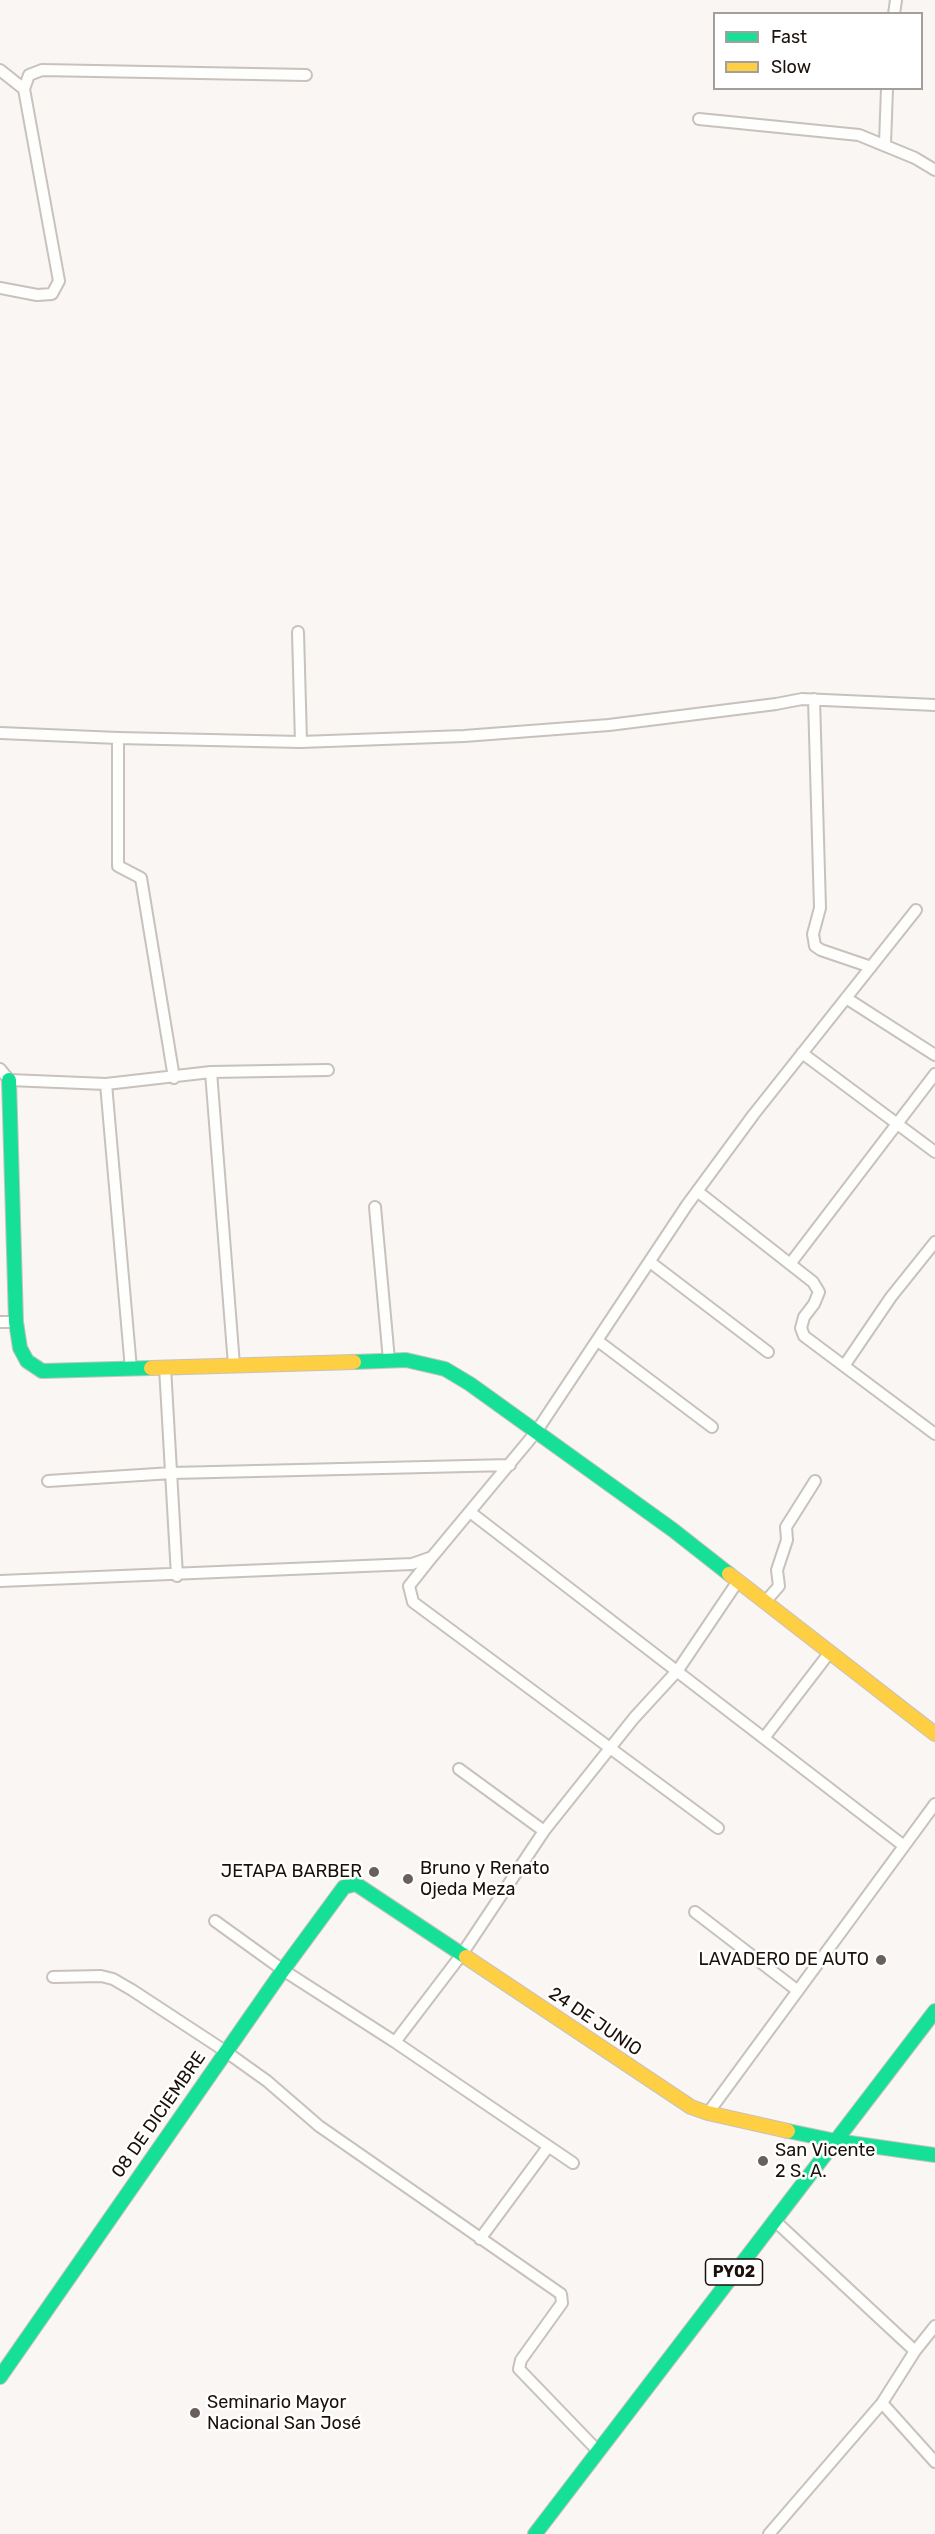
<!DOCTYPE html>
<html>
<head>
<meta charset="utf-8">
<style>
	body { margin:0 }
	#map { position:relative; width:935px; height:2534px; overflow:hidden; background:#f9f6f3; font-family:Rubik,sans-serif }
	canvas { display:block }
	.legend { position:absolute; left:713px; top:12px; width:210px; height:78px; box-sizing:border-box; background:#fff; border:2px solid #a49f9d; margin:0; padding:8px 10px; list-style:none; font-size:18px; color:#1b100a }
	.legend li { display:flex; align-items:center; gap:12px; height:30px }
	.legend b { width:30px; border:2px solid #a49f9d }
</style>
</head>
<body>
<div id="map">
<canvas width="935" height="2534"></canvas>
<ul class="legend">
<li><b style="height:8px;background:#16e098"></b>Fast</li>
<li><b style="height:8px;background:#ffcf43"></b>Slow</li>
</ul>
</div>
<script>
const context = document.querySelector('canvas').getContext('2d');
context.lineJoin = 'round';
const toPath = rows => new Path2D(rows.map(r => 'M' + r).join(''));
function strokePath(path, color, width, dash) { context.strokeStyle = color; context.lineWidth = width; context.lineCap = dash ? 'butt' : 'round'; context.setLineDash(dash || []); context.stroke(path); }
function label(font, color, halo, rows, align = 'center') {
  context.font = font + ' Rubik,sans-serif'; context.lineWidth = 5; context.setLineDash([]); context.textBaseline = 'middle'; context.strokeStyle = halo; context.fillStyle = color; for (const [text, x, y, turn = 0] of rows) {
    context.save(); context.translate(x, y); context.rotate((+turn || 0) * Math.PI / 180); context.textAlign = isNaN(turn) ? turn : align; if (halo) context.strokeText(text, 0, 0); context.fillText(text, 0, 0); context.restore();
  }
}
const street = toPath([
	[894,14,896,0],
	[0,70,24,89],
	[699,119,859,135,915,158,935,170],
	[885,144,887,88],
	[0,288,37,295,52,294,59,281,24,89,29,75,42,70,306,75],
	[298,632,301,742],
	[814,699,820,908,813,934,815,946,821,950,871,967],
	[0,733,118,738,301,742,464,736,609,725,776,704,802,699,935,705],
	[118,738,118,866,141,878,174,1078],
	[846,998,935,1055],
	[802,1053,935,1152],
	[0,1069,9,1080,106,1084,211,1072,328,1070],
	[211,1072,234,1365],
	[106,1084,131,1369],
	[697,1191,813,1282,819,1292,814,1304,804,1317,801,1328,804,1336,935,1434],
	[375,1207,389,1360],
	[650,1262,768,1352],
	[790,1264,935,1074],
	[0,1322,16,1322],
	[598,1341,712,1427],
	[844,1366,891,1297,935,1242],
	[165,1367,177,1576],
	[48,1481,172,1473,510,1465],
	[470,1512,904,1846],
	[432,1557,409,1586,413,1602,718,1828],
	[0,1581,412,1564,432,1557,536,1432,687,1205,754,1114,916,910],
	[765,1602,779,1586,777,1570,787,1540,786,1527,815,1481],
	[764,1738,830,1652],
	[459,1769,544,1831],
	[695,1912,798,1991],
	[215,1921,283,1970,395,2042,573,2163],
	[53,1977,101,1976,113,1979,132,1990,225,2051,267,2081,319,2126,561,2294,562,2303,521,2360,519,2369,598,2451],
	[395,2042,462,1954,544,1831,634,1718,678,1670,738,1581],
	[708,2113,935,1804],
	[774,2220,915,2351],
	[480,2239,548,2147],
	[882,2403,935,2462],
	[769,2534,882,2403,915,2351,935,2326]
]);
const fast = toPath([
	[9,1080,16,1322,20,1348,27,1361,42,1371,151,1368],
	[354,1362,406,1360,445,1369,470,1384,673,1530,729,1574],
	[788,2131,836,2141,935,2155],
	[0,2377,283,1970,344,1887,356,1884,466,1957],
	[535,2534,935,2011]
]);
const slow = toPath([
	[151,1368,354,1362],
	[729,1574,935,1734],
	[466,1957,691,2107,708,2113,788,2131]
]);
const markers = [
	[374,1872,6,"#69605c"],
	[408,1879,6,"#69605c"],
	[881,1960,6,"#69605c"],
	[763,2161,6,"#69605c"],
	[195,2413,6,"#69605c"]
];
const shields = [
	[734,2272,57]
];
const shieldNames = [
	["PY02",734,2272]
];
const poiNames = [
	["Bruno y Renato",420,1869],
	["Ojeda Meza",420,1890],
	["JETAPA BARBER",362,1872,"right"],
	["LAVADERO DE AUTO",869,1960,"right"],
	["San Vicente",775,2151],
	["2 S. A.",775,2172],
	["Seminario Mayor",207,2403],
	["Nacional San José",207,2424]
];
const streetNames = [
	["24 DE JUNIO",595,2022,34],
	["08 DE DICIEMBRE",159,2115,-55]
];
strokePath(street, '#c8c1bc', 14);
strokePath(fast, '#c8c1bc', 16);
strokePath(slow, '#c8c1bc', 16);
strokePath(street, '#fefefd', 10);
strokePath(fast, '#16e098', 14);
strokePath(slow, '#ffcf43', 14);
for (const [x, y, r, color] of markers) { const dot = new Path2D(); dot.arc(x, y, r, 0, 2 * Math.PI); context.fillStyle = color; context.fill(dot); strokePath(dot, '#fff', 2); }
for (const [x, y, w] of shields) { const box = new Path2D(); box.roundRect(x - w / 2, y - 13, w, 26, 4.5); context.fillStyle = '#fff'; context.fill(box); strokePath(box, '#1b100a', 1.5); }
label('bold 16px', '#1b100a', null, shieldNames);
label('18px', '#1b100a', '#fff', poiNames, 'left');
label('18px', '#1b100a', '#fff', streetNames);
</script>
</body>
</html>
